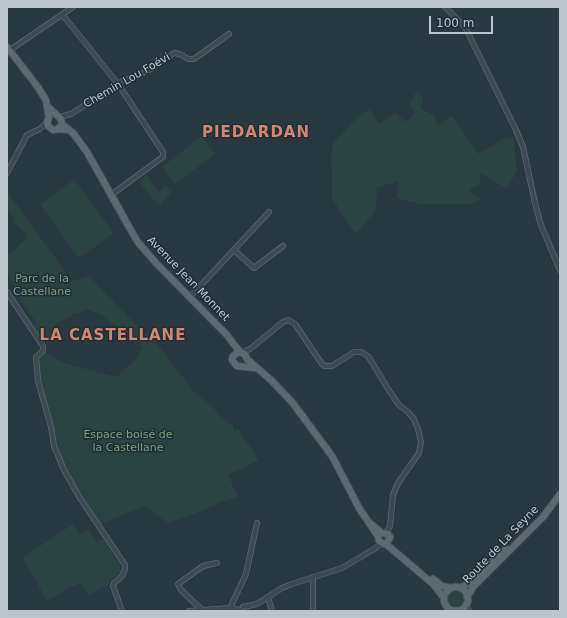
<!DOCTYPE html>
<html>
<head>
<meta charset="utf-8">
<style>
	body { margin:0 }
	#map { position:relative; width:567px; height:618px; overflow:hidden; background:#293841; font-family:"DejaVu Sans",sans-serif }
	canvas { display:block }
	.frame { position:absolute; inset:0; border:8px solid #bac4cb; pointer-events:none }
	.scale { position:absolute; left:429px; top:16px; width:64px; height:18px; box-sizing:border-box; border:2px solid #bac4cb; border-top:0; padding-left:5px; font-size:12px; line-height:14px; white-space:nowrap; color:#bac4cb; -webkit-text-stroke:3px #222e37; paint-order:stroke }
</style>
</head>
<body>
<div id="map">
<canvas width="567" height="618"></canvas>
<div class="frame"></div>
<div class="scale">100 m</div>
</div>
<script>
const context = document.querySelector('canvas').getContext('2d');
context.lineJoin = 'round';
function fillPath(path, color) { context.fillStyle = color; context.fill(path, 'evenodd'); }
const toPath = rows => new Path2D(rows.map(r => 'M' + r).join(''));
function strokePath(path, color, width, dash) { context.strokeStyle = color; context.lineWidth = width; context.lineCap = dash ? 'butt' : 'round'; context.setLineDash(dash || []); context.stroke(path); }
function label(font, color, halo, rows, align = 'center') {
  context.font = font + ' "DejaVu Sans",sans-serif'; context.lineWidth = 3; context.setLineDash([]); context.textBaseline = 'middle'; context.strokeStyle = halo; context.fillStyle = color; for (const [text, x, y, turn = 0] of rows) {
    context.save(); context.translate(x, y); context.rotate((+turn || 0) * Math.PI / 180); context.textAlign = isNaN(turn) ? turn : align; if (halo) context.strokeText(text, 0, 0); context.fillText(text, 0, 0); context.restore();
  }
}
const green = toPath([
	[416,92,423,97,421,109,434,115,438,126,452,116,479,154,506,137,514,140,517,171,507,189,481,173,479,185,469,190,481,199,472,204,421,204,397,198,398,181,377,188,376,210,356,234,347,222,332,198,332,177,331,159,333,143,358,117,369,109,379,124,395,112,406,122,414,113,409,104],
	[202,136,215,154,175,184,162,167],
	[146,175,159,192,165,185,172,191,160,205,153,199,138,181],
	[74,179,114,233,79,258,40,205],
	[7,191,72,281,89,276,138,327,148,337,152,338,155,341,195,393,213,407,218,414,233,426,235,431,238,429,259,460,228,475,238,497,219,502,215,506,167,523,145,506,100,524,67,469,61,456,43,398,37,358,41,354,45,352,64,363,116,377,137,358,142,348,131,337,101,315,86,309,79,314,75,313,68,318,58,322,55,326,55,336,53,338,49,340,43,340,34,325,36,322,28,312,29,309,28,307,25,308,16,293,7,270,7,255,10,254,27,238,26,234,13,222,15,220,7,209],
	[73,524,80,535,89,530,97,542,103,539,120,565,120,571,110,581,108,585,88,595,81,582,47,600,22,558],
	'444 599a12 12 0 1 1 24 0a12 12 0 1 1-24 0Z'
]);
const minor = toPath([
	[445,7,465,27,516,130,523,147,535,203,541,225,560,270],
	[61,15,66,19,118,84,163,152,163,157,160,159,111,195],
	[10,50,73,7],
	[59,117,71,114,124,80,136,76,149,70,174,53,180,54,188,59,194,59,229,34],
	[7,173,27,135,40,129,47,122],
	[234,250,254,268,283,246],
	[7,292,43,346,43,351,36,357,38,381,51,427,54,446,64,470,80,498,125,565,125,569,122,576,114,583,113,586,122,611],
	[190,297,269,212],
	[243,352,250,349,283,322,288,320,295,324,322,364,325,366,332,366,354,352,361,352,368,356,390,392,399,405,408,412,414,419,418,429,421,442,419,453,398,483,393,495,390,526,386,533],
	[268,597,272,611],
	[466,604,469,611],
	[243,607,257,604,282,588,292,584,342,568,376,548,381,543],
	[231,608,231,606,246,574,257,523],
	[202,610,181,590,178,584,203,566,217,563],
	[189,611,231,608,240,610],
	[313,611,313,577]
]);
const major = toPath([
	[7,47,37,86,46,100,49,118,47,122,48,126,53,130,59,129,68,130],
	[48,107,61,119,62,124,60,127],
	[62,124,73,133,87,152,137,241,156,263,226,334,240,352],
	[256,368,237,366,232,360,233,356,238,352,245,354,247,359,271,380,292,402,332,456,359,508,378,536,379,541,384,544,387,543,390,537,388,534,382,533,370,523],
	[386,544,433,584,444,598],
	[433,579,442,586,451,588],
	'444 599a12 12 0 1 1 24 0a12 12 0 1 1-24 0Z',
	[460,588,469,583,506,549],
	[467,597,473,587,543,517,560,494]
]);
const streetNames = [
	["Chemin Lou Foévi",127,81,-30],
	["Avenue Jean Monnet",188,279,46],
	["Route de La Seyne",501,545,-46]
];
const parkNames = [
	["Parc de la",42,279],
	["Castellane",42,292],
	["Espace boisé de",128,435],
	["la Castellane",128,448]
];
const districtNames = [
	["PIEDARDAN",256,133],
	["LA CASTELLANE",113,336]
];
fillPath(green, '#2c4441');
strokePath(minor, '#5b676e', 6);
strokePath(major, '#4a555d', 8);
strokePath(minor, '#3d4951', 4.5);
strokePath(major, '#5b6971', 6);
label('11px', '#bac4cb', '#222e37', streetNames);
label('11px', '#7a9f7b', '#222e37', parkNames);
context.letterSpacing = '1px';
label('bold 15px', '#cf8771', '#222e37', districtNames);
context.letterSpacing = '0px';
</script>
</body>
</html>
